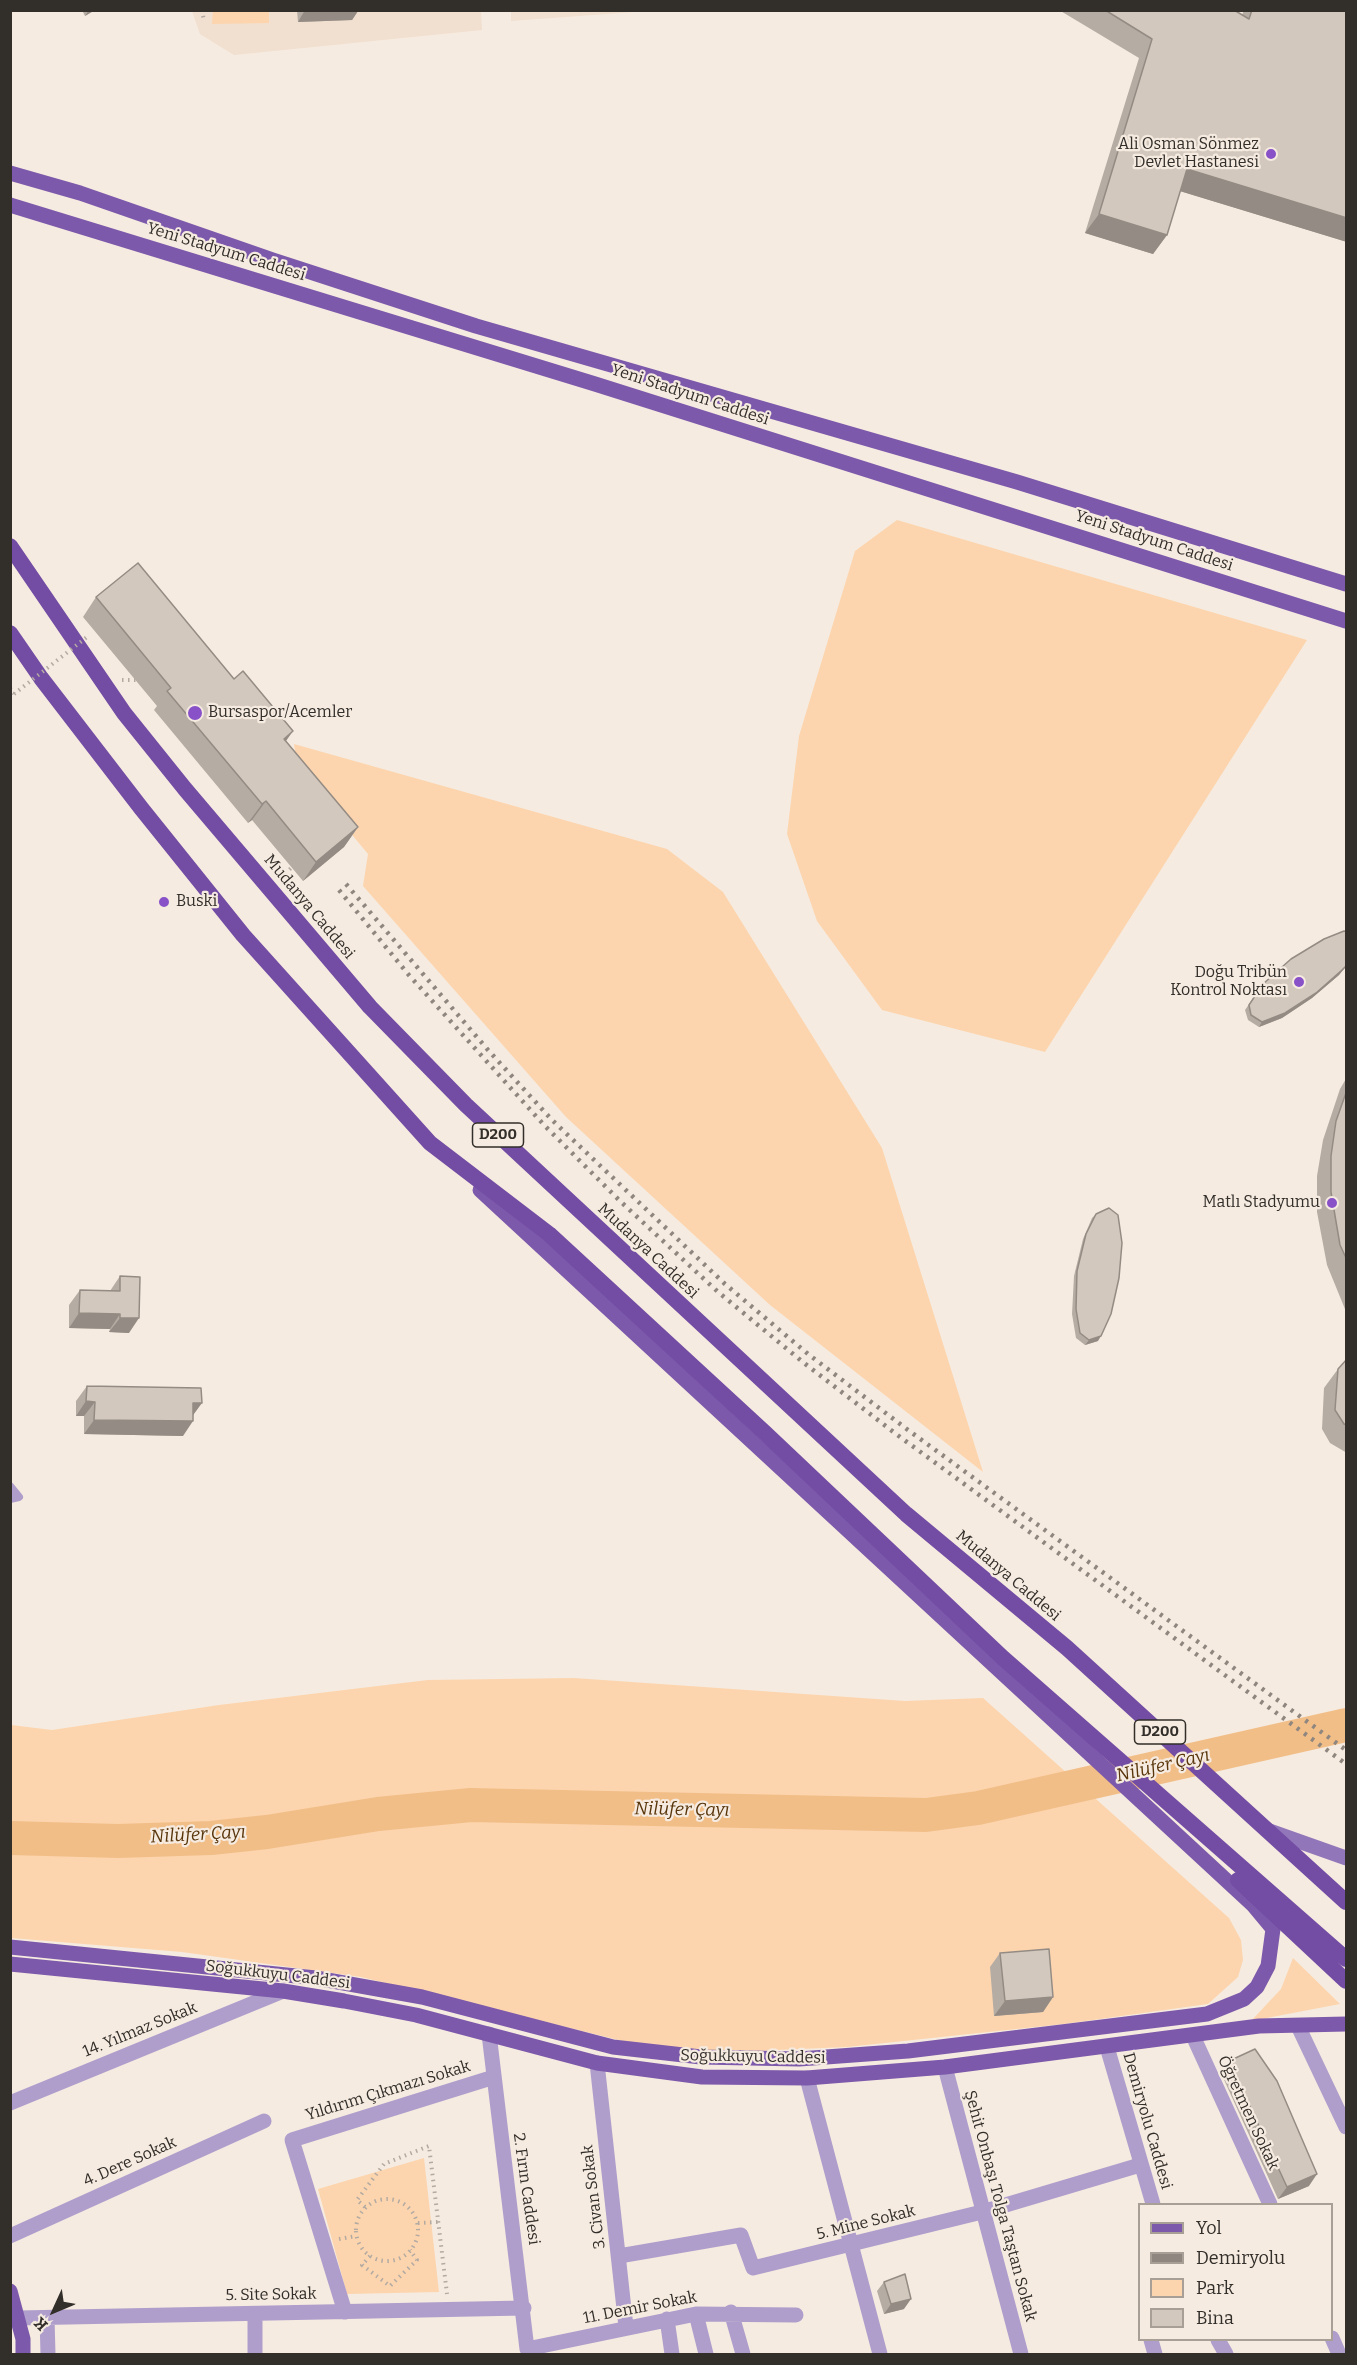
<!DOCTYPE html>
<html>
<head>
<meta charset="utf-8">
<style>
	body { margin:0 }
	#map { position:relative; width:1357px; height:2365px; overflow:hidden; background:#f6ebe0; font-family:Bitter,serif }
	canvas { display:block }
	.frame { position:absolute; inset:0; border:12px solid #322e2a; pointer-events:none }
	.legend { position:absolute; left:1138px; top:2203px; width:195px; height:138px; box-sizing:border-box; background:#f6ebe0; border:2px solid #a89f97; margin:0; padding:8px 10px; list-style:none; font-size:18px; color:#322e2a }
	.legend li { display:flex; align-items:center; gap:12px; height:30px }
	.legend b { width:30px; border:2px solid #a89f97 }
	.north { position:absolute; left:24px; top:2281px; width:60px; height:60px; -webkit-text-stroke:4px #f6ebe0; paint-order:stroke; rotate:226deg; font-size:16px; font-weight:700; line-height:24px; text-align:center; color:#322e2a }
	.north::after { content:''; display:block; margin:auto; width:21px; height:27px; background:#322e2a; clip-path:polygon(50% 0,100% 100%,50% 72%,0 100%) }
</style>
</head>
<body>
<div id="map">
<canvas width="1357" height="2365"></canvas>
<div class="frame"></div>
<ul class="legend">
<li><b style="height:8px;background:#7c59ab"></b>Yol</li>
<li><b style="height:8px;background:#8e867f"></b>Demiryolu</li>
<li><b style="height:16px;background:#fcd5ae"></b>Park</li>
<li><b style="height:16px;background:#d3c8bd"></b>Bina</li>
</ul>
<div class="north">K</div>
</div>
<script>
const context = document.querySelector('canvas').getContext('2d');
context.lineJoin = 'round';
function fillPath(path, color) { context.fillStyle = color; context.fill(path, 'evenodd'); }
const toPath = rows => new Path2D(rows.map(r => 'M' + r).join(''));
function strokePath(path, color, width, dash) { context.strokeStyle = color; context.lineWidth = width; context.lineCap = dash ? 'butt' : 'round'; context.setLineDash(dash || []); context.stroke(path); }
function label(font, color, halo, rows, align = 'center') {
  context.font = font + ' Bitter,serif'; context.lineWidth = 4.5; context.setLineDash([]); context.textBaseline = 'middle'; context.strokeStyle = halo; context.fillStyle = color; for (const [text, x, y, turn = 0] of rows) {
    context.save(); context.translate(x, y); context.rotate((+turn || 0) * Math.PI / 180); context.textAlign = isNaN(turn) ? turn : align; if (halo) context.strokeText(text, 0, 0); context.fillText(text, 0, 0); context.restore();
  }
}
const built = toPath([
	[192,11,481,11,482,30,234,55,200,34],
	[511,11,511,10,647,11,511,21]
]);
const green = toPath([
	[213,11,269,11,269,23,212,24],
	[897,520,1307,640,1045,1052,882,1010,817,921,787,834,799,736,855,551],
	[294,744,667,849,723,892,882,1148,983,1472,770,1305,566,1117,363,886,368,854,298,770],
	[574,1678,905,1701,983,1698,1229,1918,1241,1940,1243,1960,1238,1977,1208,2004,1064,2024,847,2047,732,2052,643,2046,361,1977,182,1952,11,1938,11,1725,52,1730,219,1705,428,1680],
	[1293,1958,1340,2004,1251,2021,1281,1989],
	[424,2158,439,2292,347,2294,318,2189]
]);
const river = toPath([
	[10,1838,118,1841,211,1838,267,1832,378,1814,471,1805,926,1815,978,1808,1346,1725]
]);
const path = toPath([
	[202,10,204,21],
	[122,680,139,680],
	[10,688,14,694],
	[281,878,295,864],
	'356 2230a31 31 0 1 1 62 0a31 31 0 1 1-62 0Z',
	[365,2207,357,2200,384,2164,429,2146,447,2294],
	[418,2223,438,2222],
	[339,2239,356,2236],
	[370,2256,362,2265,390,2286,417,2260,410,2250]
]);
const service = toPath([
	[10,1486,19,1497,10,1499]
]);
const minor = toPath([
	[1298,2026,1346,2127],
	[489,2034,527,2349,530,2354],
	[1193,2036,1270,2204],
	[1107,2047,1153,2204],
	[597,2063,626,2327],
	[945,2067,1021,2354],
	[807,2078,880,2354],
	[10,2103,283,1991],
	[10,2236,264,2121],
	[619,2256,741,2235,753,2268,982,2212,1140,2165],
	[345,2312,292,2140,494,2077],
	[731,2312,743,2354],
	[255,2314,255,2354],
	[696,2314,706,2354],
	[18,2318,524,2308],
	[47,2318,48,2354],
	[667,2319,672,2354],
	[1332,2338,1339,2354],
	[1151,2340,1155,2354],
	[1218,2340,1226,2354],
	[527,2349,696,2314,796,2315]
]);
const secondary = toPath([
	[1267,1830,1346,1858]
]);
const primary = toPath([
	[10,173,80,193,273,260,476,326,1017,482,1346,584],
	[10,205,595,384,1346,621],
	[10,1947,316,1978,422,1997,613,2047,701,2057,799,2059,908,2051,1207,2014,1244,1999,1257,1987,1268,1966,1273,1929,1253,1905,480,1190],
	[10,1964,283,1991,344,2001,416,2015,597,2063,702,2077,807,2078,945,2067,1259,2026,1346,2024],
	[10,2291,23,2339,23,2354]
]);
const trunk = toPath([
	[10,546,124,713,185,789,370,1007,466,1105,906,1514,1067,1648,1346,1902],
	[10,633,41,678,141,808,243,935,430,1143,549,1234,765,1433,1003,1658,1346,1959],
	[1238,1880,1346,1981]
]);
const rail = toPath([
	[346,884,488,1050,552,1120,725,1284,808,1354,908,1430,1346,1750],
	[339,890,408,974,544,1125,620,1201,718,1292,804,1363,896,1434,1346,1764]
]);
const pathBridge = toPath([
	[14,694,87,637]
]);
const wall = toPath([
	[82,10,95,10,85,16],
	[297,10,383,10,358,11,352,20,298,22],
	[1059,10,1234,10,1242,15,1244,10,1347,10,1347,242,1180,191,1167,235,1153,254,1085,233,1139,58],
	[96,597,286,741,358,827,344,847,303,881,252,820,248,823,154,710,157,706,83,617],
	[1347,965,1339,975,1312,998,1282,1018,1259,1027,1248,1020,1245,1010,1263,984],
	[1347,1077,1347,1314,1327,1265,1317,1212,1317,1176,1323,1140,1340,1089],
	[1096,1214,1098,1341,1085,1345,1076,1338,1072,1314,1074,1276,1083,1239,1092,1218],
	[120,1276,129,1333,109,1332,110,1329,69,1328,69,1305,80,1290,110,1291],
	[1347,1359,1347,1453,1330,1443,1322,1429,1324,1388,1338,1369],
	[87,1386,183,1436,84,1434,84,1416,76,1416,76,1401],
	[1000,1953,1053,1997,1043,2012,994,2016,990,1967],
	[1229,2061,1309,2186,1278,2199,1221,2073],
	[884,2282,904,2309,884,2314,877,2291]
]);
const shadedWall = toPath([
	[89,10,95,10,85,16],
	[305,10,383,10,358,11,352,20,298,22],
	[1187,169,1347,218,1347,242,1173,189],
	[1099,214,1167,235,1153,254,1085,233],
	[293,731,279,751,284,739],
	[266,801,252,820,248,823,262,804],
	[358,827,344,847,303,881,316,862],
	[1347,965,1339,975,1312,998,1282,1018,1259,1027,1262,1022],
	[79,1313,120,1314,110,1329,69,1328],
	[120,1318,139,1318,129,1333,109,1332],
	[1101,1336,1098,1341,1085,1345,1089,1340],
	[86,1401,95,1402,84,1416,76,1416],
	[193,1403,202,1403,191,1418],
	[94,1420,193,1421,183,1436,84,1434],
	[1053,1997,1043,2012,994,2016,1005,2001],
	[1317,2174,1309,2186,1278,2199,1287,2187],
	[911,2299,904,2309,884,2314,891,2304]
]);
const building = toPath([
	[1105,10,1234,10,1249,19,1252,10,1347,10,1347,218,1187,169,1167,235,1099,214,1152,39,1105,10],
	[138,563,234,679,243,671,293,731,284,739,358,827,316,862,266,801,262,804,167,691,171,688,96,597,138,563],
	[1344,931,1347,932,1347,965,1342,970,1316,993,1285,1013,1262,1022,1251,1015,1249,1005,1263,984,1291,959,1324,939,1344,931],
	[1347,1090,1347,1260,1340,1245,1331,1192,1331,1156,1336,1121,1347,1090],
	[1109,1208,1118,1215,1122,1243,1119,1278,1111,1314,1101,1336,1089,1340,1080,1333,1076,1309,1077,1271,1086,1234,1096,1214,1109,1208],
	[120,1276,140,1277,139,1318,120,1318,120,1314,79,1313,80,1290,120,1291,120,1276],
	[1347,1359,1347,1425,1344,1424,1335,1410,1338,1369,1347,1359],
	[87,1386,201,1388,202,1403,193,1403,193,1421,94,1420,95,1402,86,1401,87,1386],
	[1049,1949,1053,1997,1005,2001,1000,1953,1049,1949],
	[1255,2049,1277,2081,1317,2174,1287,2187,1229,2061,1255,2049],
	[905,2274,911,2299,891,2304,884,2282,905,2274]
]);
const markers = [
	[1271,154,6,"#8851c8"],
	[195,713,8,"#8851c8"],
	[164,902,6,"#8851c8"],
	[1299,982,6,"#8851c8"],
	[1332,1203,6,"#8851c8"]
];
const shields = [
	[498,1135,51],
	[1160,1732,51]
];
const shieldNames = [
	["D200",498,1135],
	["D200",1160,1732]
];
const poiNames = [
	["Ali Osman Sönmez",1259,145],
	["Devlet Hastanesi",1259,163],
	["Bursaspor/Acemler",208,713,"left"],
	["Buski",176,902,"left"],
	["Doğu Tribün",1287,973],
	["Kontrol Noktası",1287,991],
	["Matlı Stadyumu",1320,1203]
];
const streetNames = [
	["Yeni Stadyum Caddesi",226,252,17],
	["Yeni Stadyum Caddesi",690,395,18],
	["Yeni Stadyum Caddesi",1154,541,18],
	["Mudanya Caddesi",309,907,50],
	["Mudanya Caddesi",648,1251,43],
	["Mudanya Caddesi",1008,1576,40],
	["Soğukkuyu Caddesi",278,1975,7],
	["14. Yılmaz Sokak",140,2030,-22],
	["Soğukkuyu Caddesi",753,2057,1],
	["Yıldırım Çıkmazı Sokak",388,2091,-17],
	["Öğretmen Sokak",1248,2113,65],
	["Demiryolu Caddesi",1147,2121,74],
	["4. Dere Sokak",130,2162,-24],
	["2. Fırın Caddesi",526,2189,82],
	["3. Civan Sokak",594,2197,-97],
	["Şehit Onbaşı Tolga Taştan Sokak",1000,2206,75],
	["5. Mine Sokak",866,2223,-14],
	["5. Site Sokak",271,2295,-1],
	["11. Demir Sokak",640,2308,-11]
];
const waterNames = [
	["Nilüfer Çayı",1163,1766,-13],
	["Nilüfer Çayı",682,1810,1],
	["Nilüfer Çayı",198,1835,-3]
];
fillPath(built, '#f1dfcf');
fillPath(green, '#fcd5ae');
strokePath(river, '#f2be88', 34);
strokePath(path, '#b3aaa2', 4, [1.5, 4.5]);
strokePath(service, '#af9ecc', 8);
strokePath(minor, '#af9ecc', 15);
strokePath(secondary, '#9276ba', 15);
strokePath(primary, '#7c59ab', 15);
strokePath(trunk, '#734ca4', 16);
strokePath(rail, '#8e867f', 4.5, [3, 6]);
strokePath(pathBridge, '#b3aaa2', 4, [1.5, 4.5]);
fillPath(wall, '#b5aca3');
fillPath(shadedWall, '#948c84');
fillPath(building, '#d3c8bd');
strokePath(building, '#948c84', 1.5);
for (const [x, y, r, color] of markers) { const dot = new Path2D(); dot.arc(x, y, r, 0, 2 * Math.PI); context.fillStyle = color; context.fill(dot); strokePath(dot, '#f6ebe0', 2); }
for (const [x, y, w] of shields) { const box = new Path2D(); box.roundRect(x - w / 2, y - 12, w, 24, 4.5); context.fillStyle = '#f6ebe0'; context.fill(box); strokePath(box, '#322e2a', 1.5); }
label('bold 15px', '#322e2a', null, shieldNames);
label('16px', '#322e2a', '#f6ebe0', poiNames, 'right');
label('16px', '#322e2a', '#f6ebe0', streetNames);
label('italic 18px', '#58350b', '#f6ebe0', waterNames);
</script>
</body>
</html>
